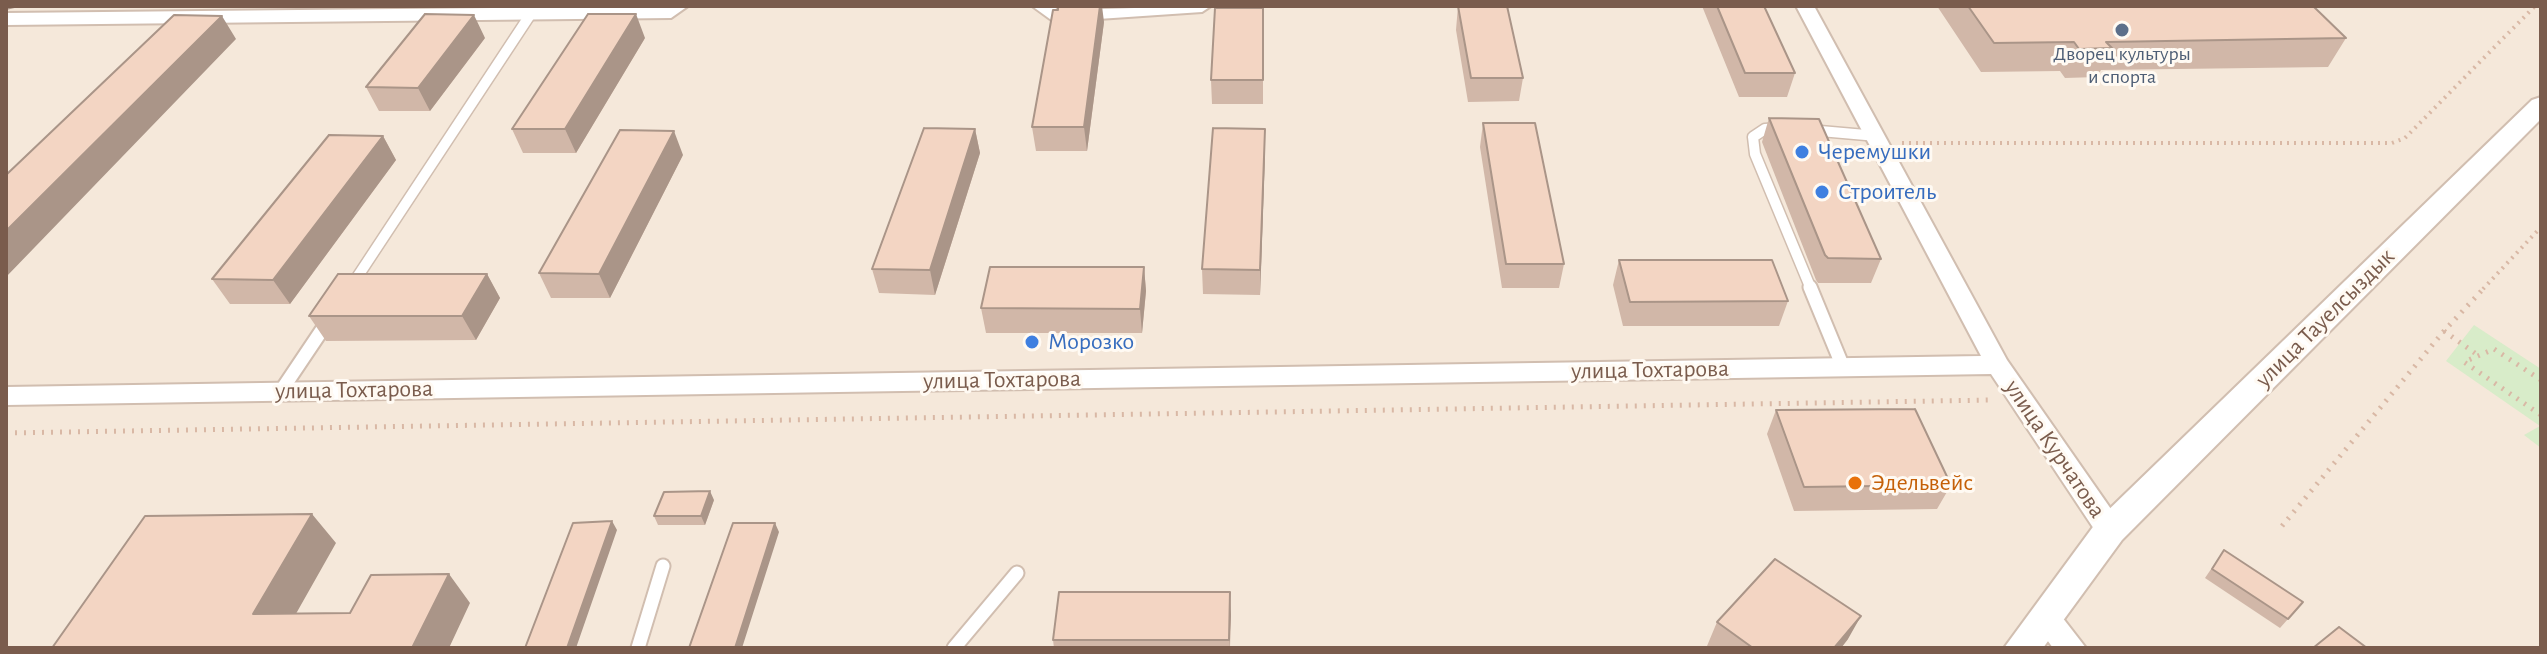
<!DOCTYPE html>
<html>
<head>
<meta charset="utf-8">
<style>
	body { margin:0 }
	#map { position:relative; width:2547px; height:654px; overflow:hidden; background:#fdf6ec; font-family:"Alegreya Sans",sans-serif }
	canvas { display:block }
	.frame { position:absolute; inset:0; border:8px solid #7a5c4d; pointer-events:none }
</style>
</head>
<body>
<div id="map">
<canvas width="2547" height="654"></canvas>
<div class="frame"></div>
</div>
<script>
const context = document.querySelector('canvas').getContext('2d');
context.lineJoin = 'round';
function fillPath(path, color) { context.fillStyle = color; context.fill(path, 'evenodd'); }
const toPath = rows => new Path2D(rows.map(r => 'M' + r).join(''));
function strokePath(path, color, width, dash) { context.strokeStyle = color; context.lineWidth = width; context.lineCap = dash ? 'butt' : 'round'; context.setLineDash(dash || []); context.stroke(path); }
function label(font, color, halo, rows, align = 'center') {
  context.font = font + ' "Alegreya Sans",sans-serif'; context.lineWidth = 6; context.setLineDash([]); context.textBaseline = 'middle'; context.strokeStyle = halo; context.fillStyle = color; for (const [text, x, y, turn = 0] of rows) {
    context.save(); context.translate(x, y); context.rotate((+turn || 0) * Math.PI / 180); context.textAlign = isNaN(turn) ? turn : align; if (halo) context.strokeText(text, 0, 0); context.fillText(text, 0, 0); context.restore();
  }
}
const residential = toPath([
	[6,6,2541,6,2541,648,6,648]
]);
const green = toPath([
	[2474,325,2541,369,2541,448,2524,435,2540,426,2446,361]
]);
const pathFar1 = toPath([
	[1902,143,2392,143,2405,138,2535,6],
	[2483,289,2541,227]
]);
const path = toPath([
	[2444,331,2479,356],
	[2541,380,2494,349,2464,362,2541,415],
	[6,433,1993,400],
	[2282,526,2444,331,2485,287]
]);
const serviceFar1 = toPath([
	[1779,128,1765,129,1753,137,1755,154,1811,289],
	[1809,130,1877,136],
	[352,285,536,6]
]);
const service = toPath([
	[1810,287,1843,367],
	[281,391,328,321],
	[638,648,663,566],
	[954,648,1017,573]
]);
const minor = toPath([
	[688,6,671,18,6,25,6,13,688,6],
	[1032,6,1053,6,1058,10,1211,6,1202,12,1054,22,1032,6],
	[1796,6,1814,6,2007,360,2120,522,2124,530,2120,538,2110,541,2100,538,1991,374,6,405,6,387,1981,356,1796,6],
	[2045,605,2055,608,2086,648,2053,648,2030,617,2035,608,2045,605]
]);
const tertiary = toPath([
	[2541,97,2541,119,2122,540,2043,648,2004,648,2098,520,2532,100,2541,97]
]);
const wall = toPath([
	[1458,6,1523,78,1519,101,1468,102,1456,30],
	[1702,6,1764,6,1795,73,1787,97,1739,97],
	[1937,6,2313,6,2346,38,2328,67,2101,70,2097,77,2065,78,2060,71,1981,72],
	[1263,8,1263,104,1212,104,1211,80],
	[1104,22,1087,151,1036,151,1032,127],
	[485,38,430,111,379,111,366,87],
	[645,38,576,153,523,153,512,129],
	[1769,118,1881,259,1871,283,1818,283,1816,280,1762,142],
	[1483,123,1564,264,1559,288,1502,288,1480,147],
	[975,129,980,153,935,295,879,293,872,269],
	[383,136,396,160,290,304,230,304,212,279],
	[1265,153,1260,295,1203,294,1202,269],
	[683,155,610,298,551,298,539,273],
	[1619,260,1788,301,1779,326,1623,326,1613,285],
	[1144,267,1146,291,1142,333,986,333,981,308],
	[487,274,500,298,476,340,326,341,309,316],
	[1776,410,1951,485,1937,509,1794,511,1767,434],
	[714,500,705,525,658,525,654,516],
	[2224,550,2303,602,2280,628,2205,578],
	[1231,615,1230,648,1054,648,1053,640],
	[1717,622,1848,639,1841,648,1710,648,1707,646]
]);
const shadedWall = toPath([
	[6,6,23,6,6,10],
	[1100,6,1102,6,1104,22,1087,151,1084,127],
	[636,14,645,38,576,153,565,129],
	[474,15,485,38,430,111,418,88],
	[222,16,236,39,6,277,6,231],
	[975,129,980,153,935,295,930,270],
	[1265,129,1265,153,1260,295,1260,270],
	[674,131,683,155,610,298,599,274],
	[383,136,396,160,290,304,273,280],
	[1144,267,1146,291,1142,333,1140,309],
	[487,274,500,298,476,340,462,316],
	[710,491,714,500,705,525,701,516],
	[312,514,336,543,280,642,253,614],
	[612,521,617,530,576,648,567,648],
	[775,523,779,532,742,648,735,648],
	[449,574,470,603,449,648,412,648],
	[1230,592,1231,615,1229,648,1229,640],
	[1861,616,1848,639,1841,648,1834,648]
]);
const building = toPath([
	[1058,6,1100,6,1084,127,1032,127,1053,10,1058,10,1058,6],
	[1458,6,1507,6,1523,78,1471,78,1458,6],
	[1717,6,1764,6,1795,73,1745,73,1717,6],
	[1968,6,2313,6,2346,38,2106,42,2112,48,2079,49,2074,42,1994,43,1968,6],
	[1215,8,1263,8,1263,80,1211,80,1215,8],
	[425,14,474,15,418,88,366,87,425,14],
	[588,14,636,14,565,129,512,129,588,14],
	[174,15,222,16,6,231,6,175,174,15],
	[1769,118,1819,119,1881,259,1828,258,1825,255,1769,118],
	[1483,123,1535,123,1564,264,1506,264,1483,123],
	[924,128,975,129,930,270,872,269,924,128],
	[1213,128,1265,129,1260,270,1202,269,1213,128],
	[620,130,674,131,599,274,539,273,620,130],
	[329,135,383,136,273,280,212,279,329,135],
	[1619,260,1772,260,1788,301,1630,302,1619,260],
	[990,267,1144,267,1140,309,981,308,990,267],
	[338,274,487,274,462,316,309,316,338,274],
	[1915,409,1951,485,1804,487,1776,410,1915,409],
	[710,491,701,516,654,516,664,492,710,491],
	[312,514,253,614,350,613,371,575,449,574,412,648,52,648,145,516,312,514],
	[612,521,567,648,525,648,573,523,612,521],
	[733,523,775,523,735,648,689,648,733,523],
	[2224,550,2303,602,2288,619,2212,569,2224,550],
	[1775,559,1861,616,1834,648,1753,648,1717,622,1775,559],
	[1059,592,1230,592,1229,640,1053,640,1059,592],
	[2339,627,2367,648,2313,648,2339,627]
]);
const markers = [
	[2122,30,8,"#5c6f8a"],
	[1802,152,8,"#3f7fe0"],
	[1822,192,8,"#3f7fe0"],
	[1032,342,8,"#3f7fe0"],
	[1855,483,8,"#e8710a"]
];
const farServicenames = [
	["Дворец культуры",2122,54],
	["и спорта",2122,77]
];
const shopNames = [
	["Черемушки",1818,152],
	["Строитель",1838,192],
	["Морозко",1048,342]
];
const streetNames = [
	["улица Тауелсыздык",2325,318,-45],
	["улица Тохтарова",1650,370,-1],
	["улица Тохтарова",1002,380,-1],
	["улица Тохтарова",354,390,-1],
	["улица Курчатова",2055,449,56]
];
const foodNames = [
	["Эдельвейс",1871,483]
];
fillPath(residential, '#f5e8da');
fillPath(green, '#d8ecc9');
strokePath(serviceFar1, '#d1beb0', 13);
strokePath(service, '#d1beb0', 17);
strokePath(minor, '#d1beb0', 4);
strokePath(tertiary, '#d1beb0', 4);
strokePath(pathFar1, '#d9b8a5', 4, [2, 5]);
strokePath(path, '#d9b8a5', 5, [2, 7]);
strokePath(serviceFar1, '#fff', 10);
strokePath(service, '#fff', 13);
fillPath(minor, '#fff');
fillPath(tertiary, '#fff');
fillPath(wall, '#d1b7a8');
fillPath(shadedWall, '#aa9588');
fillPath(building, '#f3d5c3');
strokePath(building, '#aa9588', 2);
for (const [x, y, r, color] of markers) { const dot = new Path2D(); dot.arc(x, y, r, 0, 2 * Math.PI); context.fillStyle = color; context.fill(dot); strokePath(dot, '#fffaf3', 3); }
label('20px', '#4e5e75', '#fffaf3', farServicenames);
label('24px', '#366cbe', '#fffaf3', shopNames, 'left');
label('24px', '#7a5c4d', '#fffaf3', streetNames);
label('24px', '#c56008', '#fffaf3', foodNames, 'left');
</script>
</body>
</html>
